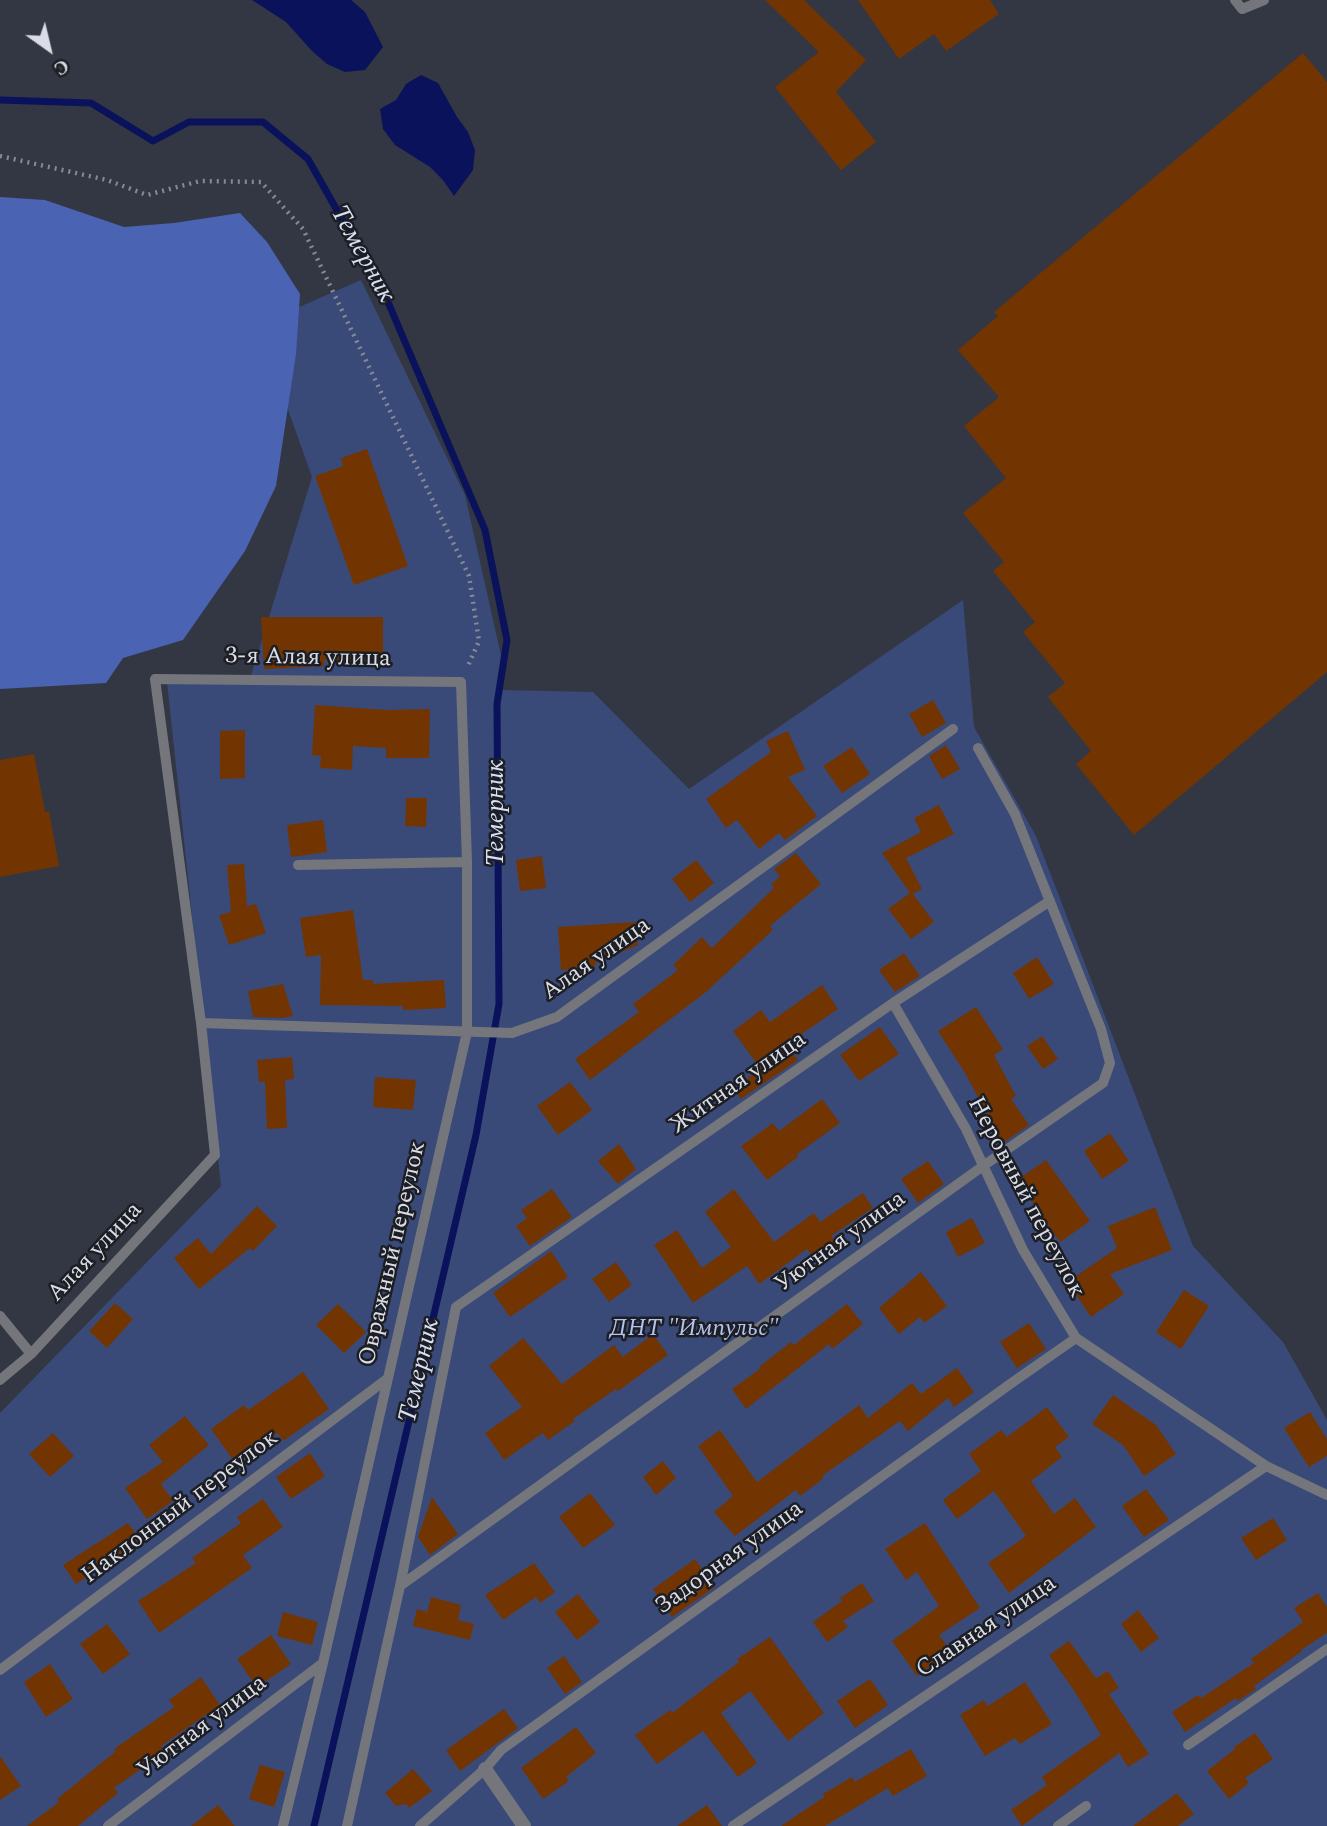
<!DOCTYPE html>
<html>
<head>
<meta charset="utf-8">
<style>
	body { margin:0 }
	#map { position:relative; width:1327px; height:1826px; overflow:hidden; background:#323743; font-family:Spectral,serif }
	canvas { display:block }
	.north { position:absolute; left:14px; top:14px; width:70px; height:70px; -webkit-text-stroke:5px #1c1e24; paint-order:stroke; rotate:146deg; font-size:19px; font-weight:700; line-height:28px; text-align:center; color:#dadde5 }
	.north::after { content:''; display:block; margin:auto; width:24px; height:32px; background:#dadde5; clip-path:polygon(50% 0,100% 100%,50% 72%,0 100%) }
</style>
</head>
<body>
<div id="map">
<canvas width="1327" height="1826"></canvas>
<div class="north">С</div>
</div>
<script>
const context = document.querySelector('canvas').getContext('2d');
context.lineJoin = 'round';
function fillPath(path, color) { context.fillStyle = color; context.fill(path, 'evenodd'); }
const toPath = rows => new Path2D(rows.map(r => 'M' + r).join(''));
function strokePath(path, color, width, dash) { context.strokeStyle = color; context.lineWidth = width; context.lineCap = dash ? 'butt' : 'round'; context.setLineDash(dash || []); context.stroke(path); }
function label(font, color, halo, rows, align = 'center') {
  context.font = font + ' Spectral,serif'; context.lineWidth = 5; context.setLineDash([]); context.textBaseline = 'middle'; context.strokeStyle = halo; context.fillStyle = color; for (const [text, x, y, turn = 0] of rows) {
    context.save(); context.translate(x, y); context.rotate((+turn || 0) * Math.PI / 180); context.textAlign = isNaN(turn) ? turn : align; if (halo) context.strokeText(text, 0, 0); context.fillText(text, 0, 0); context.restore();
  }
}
const green = toPath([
	[361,280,465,495,502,660,500,690,593,692,689,789,963,600,974,727,1036,836,1193,1246,1283,1342,1327,1420,1327,1826,0,1826,0,1413,221,1186,167,682,249,682,312,477,258,325]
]);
const forest = toPath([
	[0,197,45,200,124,227,174,223,240,213,267,242,300,294,296,354,276,486,245,551,183,640,123,658,106,683,0,689]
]);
const water = toPath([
	[252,0,351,0,365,12,383,47,365,70,345,72,327,64,312,51,286,22],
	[421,75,438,83,457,117,468,132,475,150,473,170,454,196,443,180,430,167,395,145,383,129,380,109,396,100,406,84]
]);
const stream = toPath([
	[0,100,91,103,153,141,189,122,263,122,308,159,385,295,485,530,507,640,497,704,499,1004,476,1135,314,1826]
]);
const building = toPath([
	[765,0,804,0,866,60,836,92,876,142,841,170,775,87,819,52],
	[858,0,990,0,999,14,946,51,934,34,899,59],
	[1303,53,1327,82,1327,672,1134,835,1076,764,1091,751,1048,697,1065,683,1023,632,1035,622,993,571,1004,562,963,513,1006,478,964,426,999,397,958,350,998,316,994,312],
	[367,449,408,566,354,585,315,476,343,466,341,458],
	[261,617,383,617,383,660,324,660,324,666,264,669],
	[933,700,946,723,922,737,909,714],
	[315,705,387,710,430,709,429,758,386,758,386,748,353,746,352,770,320,768,321,756,312,755],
	[245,730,245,778,220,779,220,731],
	[788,731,805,770,788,777,817,816,785,840,779,833,759,849,737,820,726,828,706,799,771,752,766,741],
	[946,745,960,769,942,779,929,756],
	[852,747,870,774,842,793,823,766],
	[34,754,45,812,49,811,59,866,0,877,0,760],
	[406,798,427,798,426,827,405,826],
	[939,805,954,834,906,858,922,889,913,894,934,922,911,939,888,909,910,893,882,853,921,832,914,818],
	[323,820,327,852,291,857,287,825],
	[796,853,821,884,770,926,773,930,706,992,590,1080,575,1059,639,1012,633,1004,678,970,673,965,702,937,712,948,774,888,771,884,780,877,774,869],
	[542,856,546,888,520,891,516,860],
	[696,860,714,883,690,902,672,879],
	[244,864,247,906,256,904,266,933,229,945,219,915,231,912,227,865],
	[353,910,363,980,373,980,373,984,444,980,446,1008,403,1010,403,1006,320,1005,321,955,306,957,300,918],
	[636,922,638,945,595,963,595,967,561,970,558,927],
	[904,953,920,976,895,992,879,970],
	[1037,957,1054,984,1029,999,1013,973],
	[283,984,293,1016,282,1018,253,1017,248,991],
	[822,985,838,1009,787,1044,798,1060,741,1099,734,1090,760,1068,733,1031,761,1010,770,1022],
	[976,1007,1003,1049,994,1055,1016,1096,1011,1099,1029,1125,1000,1145,985,1122,990,1119,965,1073,938,1031],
	[880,1027,899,1054,859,1081,840,1055],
	[1042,1036,1058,1059,1043,1069,1027,1046],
	[292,1057,294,1079,285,1080,287,1128,267,1129,265,1082,259,1082,257,1060],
	[375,1077,416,1080,413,1110,373,1107],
	[570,1082,592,1110,558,1135,537,1106],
	[822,1099,840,1123,797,1154,798,1157,767,1180,741,1146,773,1123,779,1131],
	[1110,1133,1129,1161,1102,1179,1084,1151],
	[619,1144,636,1169,618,1184,598,1161],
	[1046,1160,1090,1221,1060,1242,1017,1180],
	[928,1161,944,1184,918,1203,901,1179],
	[552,1189,572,1217,530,1246,516,1226,527,1218,521,1210],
	[734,1189,774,1242,814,1213,820,1222,863,1193,873,1208,831,1236,841,1249,819,1265,807,1249,759,1284,747,1266,693,1303,654,1245,677,1230,702,1268,731,1247,705,1212],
	[257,1206,277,1226,253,1251,250,1248,199,1289,174,1258,198,1238,211,1254],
	[1155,1207,1172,1250,1110,1274,1124,1294,1091,1317,1072,1289,1066,1291,1063,1285,1117,1248,1108,1226],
	[972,1218,985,1243,958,1257,946,1232],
	[551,1251,568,1277,510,1317,493,1293],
	[616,1262,632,1285,609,1302,592,1279],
	[921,1272,947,1306,924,1323,920,1317,899,1334,879,1308],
	[1184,1290,1209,1306,1181,1349,1156,1332],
	[115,1303,133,1319,107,1348,89,1331],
	[338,1304,366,1332,344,1353,316,1325],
	[847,1304,863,1324,832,1349,829,1344,746,1409,732,1389,761,1368,759,1367,791,1342,794,1345],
	[1029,1323,1046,1349,1017,1368,1000,1342],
	[653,1334,668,1355,618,1391,616,1389,573,1419,575,1421,548,1440,543,1433,504,1460,485,1433,522,1407,489,1366,523,1338,562,1384,614,1345,623,1357],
	[957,1368,974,1392,954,1407,948,1398,908,1431,900,1421,822,1476,824,1478,800,1496,796,1490,735,1536,714,1512,733,1496,698,1446,720,1430,757,1482,859,1405,868,1418,912,1383,921,1394],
	[303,1372,329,1409,283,1441,278,1433,236,1464,211,1429,244,1405,248,1410],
	[1113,1395,1156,1425,1176,1454,1144,1476,1123,1445,1092,1424],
	[1047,1407,1069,1437,1055,1447,1062,1457,1031,1481,1054,1514,1075,1498,1096,1527,1009,1593,988,1563,1026,1536,994,1491,957,1519,943,1500,981,1471,969,1454,1001,1430,1007,1437],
	[1310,1412,1327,1439,1327,1456,1309,1467,1284,1428],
	[185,1416,209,1445,161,1484,173,1501,147,1519,125,1488,163,1462,149,1445],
	[53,1433,74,1456,50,1477,29,1454],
	[310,1453,325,1476,291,1499,276,1477],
	[663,1461,676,1478,656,1495,643,1477],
	[1146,1489,1169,1520,1144,1537,1122,1506],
	[590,1493,615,1525,583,1548,559,1517],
	[432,1497,458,1534,430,1555,418,1537],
	[263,1499,283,1527,243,1555,252,1568,159,1633,138,1601,196,1563,192,1558,241,1523,237,1517],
	[1273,1518,1287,1540,1256,1560,1241,1538],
	[128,1523,143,1544,125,1557,122,1553,76,1584,63,1565],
	[925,1523,980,1608,939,1635,951,1651,917,1676,892,1641,939,1606,917,1572,906,1580,885,1549],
	[695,1559,715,1587,672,1617,653,1589],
	[534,1563,555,1592,540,1603,536,1597,503,1620,485,1595],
	[862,1583,874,1601,843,1621,848,1627,827,1642,813,1622,842,1601,840,1598],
	[1318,1593,1327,1607,1327,1633,1301,1650,1302,1651,1254,1686,1256,1689,1238,1701,1236,1698,1185,1732,1172,1712,1198,1695,1201,1698,1254,1663,1251,1659,1303,1622,1294,1608],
	[578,1594,600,1622,577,1640,555,1612],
	[431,1597,461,1605,458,1620,474,1624,470,1640,413,1626,417,1609,427,1612],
	[1138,1610,1159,1638,1141,1652,1121,1624],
	[283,1612,318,1622,312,1645,277,1636],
	[107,1624,130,1654,103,1674,80,1644],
	[271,1635,291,1664,257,1687,237,1659],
	[770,1637,824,1713,788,1741,750,1691,721,1713,757,1763,738,1777,703,1731,657,1764,635,1735,670,1710,672,1713,739,1662,737,1659],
	[1069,1641,1096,1678,1108,1671,1119,1688,1109,1694,1149,1754,1128,1767,1119,1753,1022,1826,1011,1810,1047,1785,1042,1777,1101,1735,1075,1692,1049,1655],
	[564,1656,582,1682,565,1694,547,1668],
	[50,1664,73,1699,46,1717,24,1682],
	[201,1677,220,1705,161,1746,165,1752,114,1788,118,1793,78,1826,27,1826,59,1802,57,1799,116,1751,114,1749,174,1707,169,1700],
	[870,1679,888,1705,855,1728,837,1701],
	[1025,1682,1052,1724,1020,1744,1015,1738,985,1756,960,1715,984,1700,988,1706],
	[504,1709,518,1728,460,1771,446,1750],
	[576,1727,596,1753,566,1777,569,1781,543,1799,521,1768],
	[1255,1733,1273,1759,1245,1778,1249,1783,1229,1799,1207,1771,1235,1749,1234,1747],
	[911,1749,927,1776,893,1796,888,1788,825,1826,781,1826,824,1797,823,1794,852,1777,855,1782],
	[0,1756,21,1786,0,1800],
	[260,1765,285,1772,274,1807,249,1799],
	[413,1769,432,1791,409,1808,406,1804,396,1806,385,1793],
	[1177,1793,1194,1814,1178,1826,1133,1826],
	[218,1805,235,1826,191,1826],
	[707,1805,722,1826,677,1826]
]);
const path = toPath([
	[0,156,107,180,147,195,200,181,261,182,303,229,469,576,479,641,467,668]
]);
const lane = toPath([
	[1235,0,1242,9,1264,0],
	[298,865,467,862],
	[893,1003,966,1129,1023,1250,1076,1338,1266,1466,1327,1495],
	[201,1023,155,679,461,682,467,862,467,1032,323,1663,283,1826],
	[0,1316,31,1354],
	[0,1380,31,1354,215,1155,201,1023,512,1033,557,1017,953,729],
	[400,1586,983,1166,1103,1083,1110,1063,1101,1029,1015,814,978,748],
	[0,1670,387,1379],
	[1188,1745,1327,1649],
	[108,1826,323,1663],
	[347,1826,400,1586,456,1307,893,1003,1050,901],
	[420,1826,485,1769,501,1750,1013,1382,1076,1338],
	[733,1826,1266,1466],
	[1058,1826,1086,1806]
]);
const street = toPath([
	[485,1769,524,1826]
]);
const streetNames = [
	["3-я Алая улица",308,659,1],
	["Алая улица",597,960,-35],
	["Житная улица",739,1084,-35],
	["Неровный переулок",1025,1198,62],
	["Уютная улица",841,1243,-36],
	["Алая улица",96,1253,-47],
	["Овражный переулок",394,1254,-77],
	["Наклонный переулок",181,1508,-37],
	["Задорная улица",730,1559,-36],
	["Славная улица",987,1628,-34],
	["Уютная улица",203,1728,-37]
];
const parkNames = [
	["ДНТ \"Импульс\"",694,1330]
];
const waterNames = [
	["Темерник",361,255,61],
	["Темерник",498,813,-90],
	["Темерник",421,1371,-77]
];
fillPath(green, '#394a79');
fillPath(forest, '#4a63b3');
fillPath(water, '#0a125c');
strokePath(stream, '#0a125c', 7);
fillPath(building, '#723502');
strokePath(path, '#868a94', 4.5, [2, 5]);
strokePath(lane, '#74767c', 10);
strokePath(street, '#74767c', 14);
label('24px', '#dadde5', '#1c1e24', streetNames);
label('italic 24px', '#b2c3ee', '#1c1e24', parkNames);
label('italic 26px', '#d7e0f6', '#1c1e24', waterNames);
</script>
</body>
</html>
